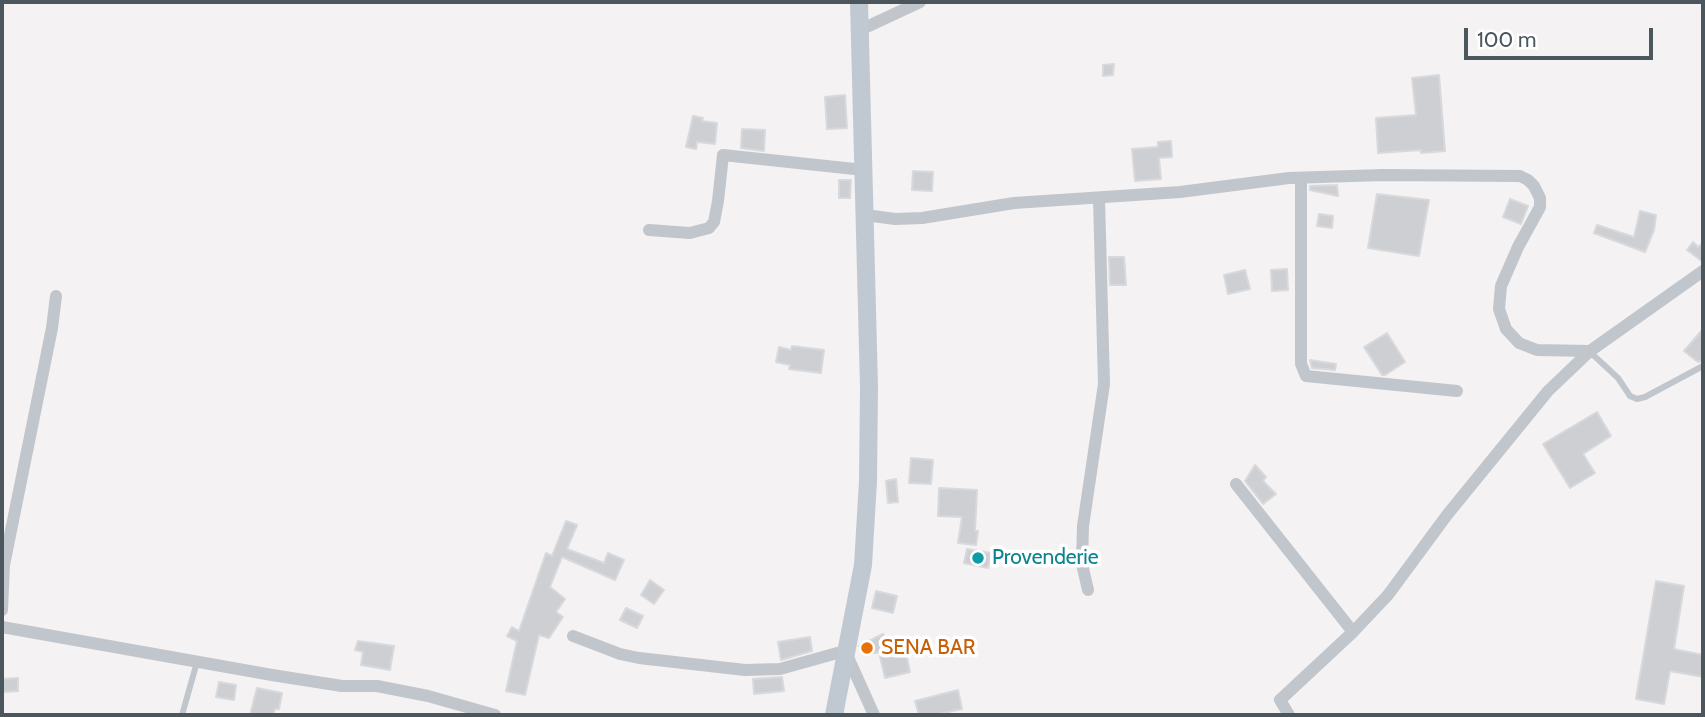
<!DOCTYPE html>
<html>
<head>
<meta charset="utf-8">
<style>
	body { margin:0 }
	#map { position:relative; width:1705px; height:717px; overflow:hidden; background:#f4f2f2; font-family:Cabin,sans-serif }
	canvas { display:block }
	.frame { position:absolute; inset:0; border:4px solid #4c565d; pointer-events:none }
	.scale { position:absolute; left:1464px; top:28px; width:189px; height:32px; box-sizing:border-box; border:4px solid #4c565d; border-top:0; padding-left:9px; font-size:21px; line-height:24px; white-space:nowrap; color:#4c565d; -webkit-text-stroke:5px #fff; paint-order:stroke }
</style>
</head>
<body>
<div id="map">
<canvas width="1705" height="717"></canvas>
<div class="frame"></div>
<div class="scale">100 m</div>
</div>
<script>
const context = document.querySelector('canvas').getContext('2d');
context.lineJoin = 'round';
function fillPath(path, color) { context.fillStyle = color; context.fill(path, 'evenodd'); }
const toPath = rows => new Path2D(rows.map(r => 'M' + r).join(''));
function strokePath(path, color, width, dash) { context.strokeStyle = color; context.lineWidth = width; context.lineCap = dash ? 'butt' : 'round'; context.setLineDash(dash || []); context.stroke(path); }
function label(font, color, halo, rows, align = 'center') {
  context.font = font + ' Cabin,sans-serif'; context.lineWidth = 7; context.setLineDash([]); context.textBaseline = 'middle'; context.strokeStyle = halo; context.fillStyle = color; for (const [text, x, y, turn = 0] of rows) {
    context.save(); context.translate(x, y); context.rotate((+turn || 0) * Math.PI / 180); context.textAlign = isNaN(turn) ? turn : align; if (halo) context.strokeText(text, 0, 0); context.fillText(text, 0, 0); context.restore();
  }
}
const building = toPath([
	[1114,64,1113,75,1103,76,1103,65,1114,64],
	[1439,75,1445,151,1421,153,1421,150,1378,153,1376,118,1416,115,1412,78,1439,75],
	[845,95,847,128,827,129,825,97,845,95],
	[693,116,703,118,702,121,717,123,715,144,697,142,696,149,686,147,693,116],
	[742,129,765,130,764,151,741,148,742,129],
	[1171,141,1172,157,1159,158,1161,179,1135,181,1132,149,1158,147,1158,142,1171,141],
	[913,171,933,172,932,191,912,190,913,171],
	[839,180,851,180,850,198,839,198,839,180],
	[1337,185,1338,196,1310,190,1310,186,1337,185],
	[1377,194,1429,200,1419,256,1368,248,1377,194],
	[1510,199,1528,206,1521,224,1503,217,1510,199],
	[1640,211,1656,215,1654,230,1645,252,1594,233,1597,225,1634,237,1640,211],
	[1319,214,1333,216,1332,228,1317,226,1319,214],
	[1693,242,1698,247,1703,243,1703,262,1687,250,1693,242],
	[1109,257,1124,257,1126,285,1110,285,1109,257],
	[1287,269,1288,290,1272,291,1271,270,1287,269],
	[1245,270,1250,289,1228,294,1224,275,1245,270],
	[1703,329,1703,360,1698,362,1684,351,1703,329],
	[1387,333,1405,362,1385,375,1382,375,1364,347,1387,333],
	[792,346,824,350,821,373,789,369,790,365,776,362,779,347,791,350,792,346],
	[1310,360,1336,364,1335,370,1312,368,1310,360],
	[1597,412,1611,436,1583,454,1595,473,1570,488,1543,444,1597,412],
	[911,458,933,460,931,484,909,483,911,458],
	[1255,465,1266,477,1263,481,1276,494,1263,504,1245,481,1255,465],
	[896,479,898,502,888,503,886,481,896,479],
	[939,488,977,490,975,531,978,531,976,545,958,543,962,517,938,516,939,488],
	[566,521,577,525,567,549,604,563,608,553,624,560,615,580,562,557,550,587,565,599,556,612,563,617,549,638,539,635,525,695,506,691,517,641,507,636,512,627,519,631,546,553,552,556,566,521],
	[967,549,991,553,988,568,964,563,967,549],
	[650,580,664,590,654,604,641,595,650,580],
	[1656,581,1684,586,1674,649,1703,655,1703,677,1670,671,1664,704,1636,699,1656,581],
	[876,591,897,596,893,613,872,608,876,591],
	[626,608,643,616,637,628,620,620,626,608],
	[883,634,887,650,865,655,859,646,883,634],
	[810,637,812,651,781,660,778,642,810,637],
	[358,641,394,646,390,670,361,665,363,652,355,650,358,641],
	[905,647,910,672,885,678,879,652,905,647],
	[782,677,784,691,754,694,753,679,782,677],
	[18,678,18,691,2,692,2,679,18,678],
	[219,682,236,685,234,700,216,697,219,682],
	[257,688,282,693,279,709,275,709,273,715,250,715,257,688],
	[958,690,962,709,934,715,919,715,915,701,958,690]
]);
const service = toPath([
	[1590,352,1618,378,1630,396,1637,399,1645,397,1703,366],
	[182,715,197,662]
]);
const minor = toPath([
	[860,30,920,2],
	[1301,178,1301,364,1306,376,1457,391],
	[865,215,895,219,922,218,1014,203,1180,192,1289,178,1383,175,1520,176,1528,180,1534,186,1540,198,1540,207,1518,247,1501,286,1499,309,1506,329,1519,343,1537,350,1590,351],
	[649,230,690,233,709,228,714,222,718,201,723,155,864,170],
	[1236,484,1353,632],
	[1088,590,1082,564,1083,526,1104,384,1099,199],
	[2,610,4,565,52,328,56,296],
	[2,627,272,675,342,686,377,686,428,696,495,715],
	[573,636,620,654,639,658,745,670,780,669,848,650],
	[847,655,874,715],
	[1289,715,1280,700,1353,632,1388,595,1447,515,1548,391,1590,351,1703,271]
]);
const secondary = toPath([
	[834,715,863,565,868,481,869,387,859,2]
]);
const markers = [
	[978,558,7,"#0f9aa8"],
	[867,648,7,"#e8710a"]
];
const cultureNames = [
	["Provenderie",992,558]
];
const foodNames = [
	["SENA BAR",881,648]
];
fillPath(building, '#cdcfd3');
strokePath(building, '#d7d9dc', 2);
strokePath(service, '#c0c6cc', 6);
strokePath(minor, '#c0c6cc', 12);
strokePath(secondary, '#c0c9d1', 18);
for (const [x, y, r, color] of markers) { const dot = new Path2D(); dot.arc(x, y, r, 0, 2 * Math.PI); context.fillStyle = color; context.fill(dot); strokePath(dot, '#fff', 2.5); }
label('21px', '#0d838f', '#fff', cultureNames, 'left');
label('21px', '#c56008', '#fff', foodNames, 'left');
</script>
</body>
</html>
